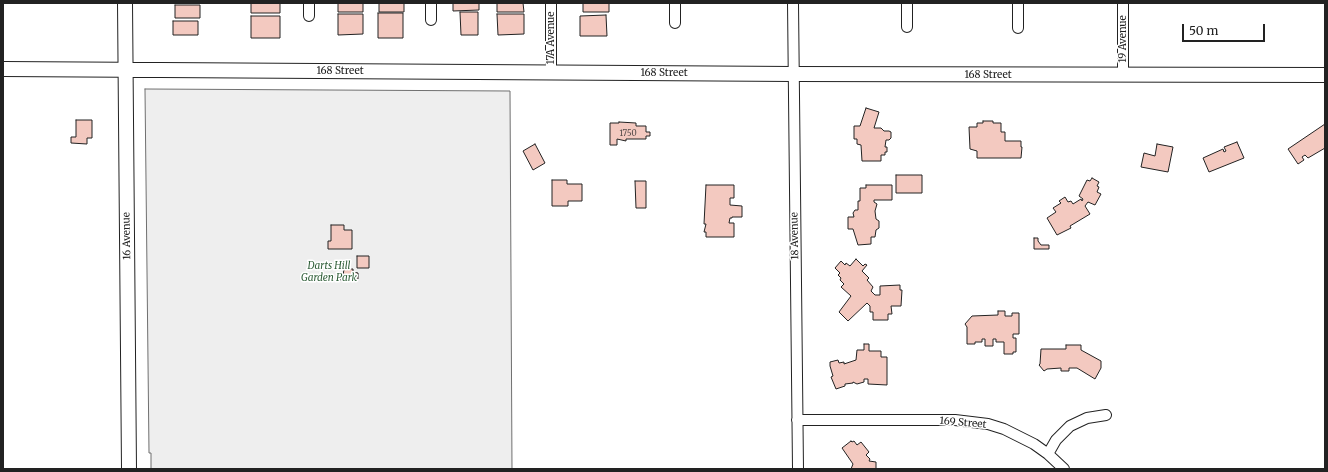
<!DOCTYPE html>
<html>
<head>
<meta charset="utf-8">
<style>
	body { margin:0 }
	#map { position:relative; width:1328px; height:472px; overflow:hidden; background:#fff; font-family:Merriweather,serif }
	canvas { display:block }
	.frame { position:absolute; inset:0; border:4px solid #222; pointer-events:none }
	.scale { position:absolute; left:1182px; top:24px; width:83px; height:18px; box-sizing:border-box; border:2px solid #222; border-top:0; padding-left:5px; font-size:12px; line-height:14px; white-space:nowrap; color:#222; -webkit-text-stroke:3px #fff; paint-order:stroke }
</style>
</head>
<body>
<div id="map">
<canvas width="1328" height="472"></canvas>
<div class="frame"></div>
<div class="scale">50 m</div>
</div>
<script>
const context = document.querySelector('canvas').getContext('2d');
context.lineJoin = 'round';
function fillPath(path, color) { context.fillStyle = color; context.fill(path, 'evenodd'); }
const toPath = rows => new Path2D(rows.map(r => 'M' + r).join(''));
function strokePath(path, color, width, dash) { context.strokeStyle = color; context.lineWidth = width; context.lineCap = dash ? 'butt' : 'round'; context.setLineDash(dash || []); context.stroke(path); }
function label(font, color, halo, rows, align = 'center') {
  context.font = font + ' Merriweather,serif'; context.lineWidth = 3; context.setLineDash([]); context.textBaseline = 'middle'; context.strokeStyle = halo; context.fillStyle = color; for (const [text, x, y, turn = 0] of rows) {
    context.save(); context.translate(x, y); context.rotate((+turn || 0) * Math.PI / 180); context.textAlign = isNaN(turn) ? turn : align; if (halo) context.strokeText(text, 0, 0); context.fillText(text, 0, 0); context.restore();
  }
}
const green = toPath([
	[145,89,510,91,512,469,151,469,151,453,149,453,145,89]
]);
const building = toPath([
	[251,3,280,3,280,13,251,13,251,3],
	[338,3,363,3,363,12,338,12,338,3],
	[379,3,404,3,404,12,379,12,379,3],
	[453,3,479,3,479,10,453,11,453,3],
	[497,3,523,3,524,12,497,12,497,3],
	[583,3,609,3,609,12,583,12,583,3],
	[175,5,200,5,200,18,175,18,175,5],
	[460,12,478,12,478,35,461,35,460,12],
	[378,13,403,13,403,38,378,38,378,13],
	[338,14,363,14,363,34,338,35,338,14],
	[497,14,524,14,524,34,498,35,497,14],
	[606,15,607,36,580,36,580,16,606,15],
	[251,16,280,16,280,38,251,38,251,16],
	[173,21,198,21,198,35,173,35,173,21],
	[866,108,879,112,874,128,881,128,884,131,889,131,891,132,891,138,889,140,886,140,885,147,887,147,887,152,885,152,885,155,881,155,881,161,862,161,861,145,857,144,857,139,854,139,854,126,860,126,866,108],
	[76,120,92,120,92,138,87,138,87,144,71,143,71,137,76,137,76,120],
	[983,121,993,121,993,123,1001,123,1001,132,1005,132,1005,141,1021,141,1021,147,1022,147,1021,158,977,158,977,151,970,149,969,127,977,127,977,123,983,123,983,121],
	[619,122,636,123,636,126,646,126,646,132,650,132,650,136,646,136,646,139,626,139,626,141,617,139,617,145,610,145,610,123,619,123,619,122],
	[1325,124,1325,148,1308,158,1305,155,1302,157,1304,160,1298,164,1288,149,1325,124],
	[1237,142,1244,158,1209,172,1203,158,1223,149,1224,152,1226,151,1224,147,1237,142],
	[535,144,545,163,533,170,523,151,535,144],
	[1157,144,1173,147,1168,172,1141,167,1144,153,1155,156,1157,144],
	[896,175,922,175,922,193,896,193,896,175],
	[1092,178,1099,182,1097,186,1099,187,1097,192,1101,194,1095,205,1088,202,1085,206,1090,214,1070,226,1071,228,1057,235,1047,218,1056,212,1053,208,1061,203,1059,201,1065,197,1068,202,1071,201,1073,204,1081,199,1082,201,1083,199,1079,196,1087,180,1090,181,1092,178],
	[552,180,567,180,567,184,582,184,582,201,568,201,568,206,552,206,552,180],
	[635,181,646,181,646,208,636,208,635,181],
	[706,185,734,185,734,198,730,198,730,205,742,206,742,217,732,217,732,218,730,218,729,223,734,223,734,237,706,237,706,232,704,232,706,224,704,224,706,185],
	[866,185,892,185,892,200,874,200,874,202,877,204,875,211,876,219,879,221,879,228,876,230,875,237,871,237,871,244,858,245,853,229,848,229,848,217,854,217,853,213,855,210,858,210,858,201,860,201,860,188,866,188,866,185],
	[331,225,344,225,344,230,352,230,352,249,328,249,328,241,331,241,331,225],
	[1034,238,1038,238,1038,241,1041,245,1049,245,1049,249,1034,249,1034,238],
	[357,256,369,256,369,268,357,268,357,256],
	[856,259,863,266,865,264,867,265,862,271,869,278,867,280,873,287,871,291,875,295,880,295,880,286,900,285,900,290,902,290,901,306,891,306,892,314,888,314,888,320,873,320,873,312,870,312,870,306,867,303,848,321,839,312,851,296,841,287,844,284,840,280,841,278,838,275,840,273,835,268,841,261,845,265,846,263,850,266,856,259],
	[344,269,353,269,353,272,358,273,358,279,338,280,338,276,343,276,344,269],
	[998,311,1005,311,1005,316,1012,316,1012,313,1019,313,1019,334,1013,334,1013,338,1016,338,1016,352,1013,352,1013,354,1004,354,1004,342,996,342,996,339,993,339,993,346,985,346,985,339,982,339,982,342,975,342,975,344,967,344,967,327,965,324,972,316,998,315,998,311],
	[864,344,869,344,869,351,881,351,881,357,887,357,887,385,868,384,868,379,864,379,864,382,857,384,853,382,853,383,845,384,845,386,836,389,831,377,833,376,830,366,830,362,838,360,839,363,844,362,844,364,856,360,857,350,864,350,864,344],
	[1066,345,1081,345,1081,350,1101,361,1101,368,1095,379,1077,368,1069,368,1069,371,1061,371,1061,368,1047,369,1044,371,1039,365,1040,364,1041,349,1066,349,1066,345],
	[851,441,852,442,854,441,857,445,861,442,869,452,866,455,870,459,869,461,876,462,876,469,851,469,853,464,842,448,851,441]
]);
const street = toPath([
	[431,3,431,20],
	[551,3,551,73],
	[675,3,675,23],
	[793,3,798,469],
	[907,3,907,27],
	[1018,3,1018,28],
	[1123,3,1123,75],
	[309,16,309,3],
	[797,420,955,420,988,424,1004,429,1034,444,1048,454,1064,469],
	[1048,454,1056,440,1070,426,1087,418,1106,415]
]);
const secondary = toPath([
	[125,3,129,469],
	[3,69,793,74,1325,75]
]);
const numberNames = [
	["1750",628,134]
];
const streetNames = [
	["17A Avenue",551,38,-90],
	["19 Avenue",1123,39,-90],
	["168 Street",340,71],
	["168 Street",664,73],
	["168 Street",988,75],
	["16 Avenue",127,236,-91],
	["18 Avenue",795,236,-91],
	["169 Street",963,423,5]
];
const parkNames = [
	["Darts Hill",329,266],
	["Garden Park",329,278]
];
fillPath(green, '#eee');
strokePath(green, '#6f6f6f', 1);
fillPath(building, '#f3c9c0');
strokePath(building, '#222', 1);
strokePath(street, '#222', 12);
strokePath(secondary, '#222', 16);
strokePath(street, '#fff', 10);
strokePath(secondary, '#fff', 14);
label('8px', '#564c4a', null, numberNames);
label('10px', '#222', '#fff', streetNames);
label('italic 10px', '#2f5e38', '#fff', parkNames);
</script>
</body>
</html>
